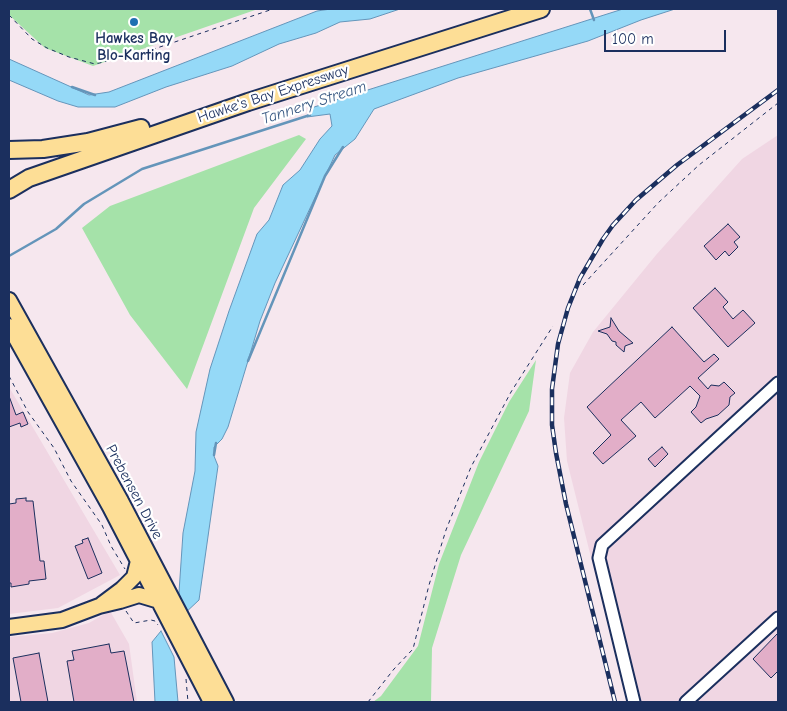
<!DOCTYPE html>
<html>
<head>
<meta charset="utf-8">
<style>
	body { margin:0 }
	#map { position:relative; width:787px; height:711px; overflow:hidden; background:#f6e7ee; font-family:"Comic Neue",sans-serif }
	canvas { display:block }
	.frame { position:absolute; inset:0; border:10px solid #1b2f5e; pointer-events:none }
	.scale { position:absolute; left:604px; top:30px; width:122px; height:22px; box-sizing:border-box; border:2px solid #1b2f5e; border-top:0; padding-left:6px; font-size:15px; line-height:18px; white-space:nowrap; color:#1b2f5e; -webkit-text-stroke:4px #fff; paint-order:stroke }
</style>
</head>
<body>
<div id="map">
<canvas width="787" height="711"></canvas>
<div class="frame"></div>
<div class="scale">100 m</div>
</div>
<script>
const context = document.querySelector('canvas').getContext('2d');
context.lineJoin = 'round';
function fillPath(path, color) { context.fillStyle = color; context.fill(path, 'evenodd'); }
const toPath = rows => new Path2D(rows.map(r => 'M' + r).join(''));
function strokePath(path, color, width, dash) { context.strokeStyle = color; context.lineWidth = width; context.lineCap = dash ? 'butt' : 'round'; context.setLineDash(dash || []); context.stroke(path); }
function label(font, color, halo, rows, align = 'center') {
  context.font = font + ' "Comic Neue",sans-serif'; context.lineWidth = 4.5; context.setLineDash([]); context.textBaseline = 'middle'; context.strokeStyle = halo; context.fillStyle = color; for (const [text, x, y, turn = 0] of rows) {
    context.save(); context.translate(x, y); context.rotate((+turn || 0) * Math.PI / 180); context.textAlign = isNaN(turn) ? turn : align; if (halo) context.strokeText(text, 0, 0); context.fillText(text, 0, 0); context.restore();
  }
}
const built = toPath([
	[778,135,778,702,627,702,567,461,564,418,570,373,593,332,656,255,742,159],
	[9,387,120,575,58,608,9,614],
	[110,611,129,644,137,702,9,702,9,637,52,633,89,623]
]);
const green = toPath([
	[9,9,258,9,93,66,45,48,9,15],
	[299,135,306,139,254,208,187,389,130,315,82,228,110,206],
	[536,360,529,411,461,555,432,648,431,702,373,702,381,696,418,646,439,564,479,462,509,402]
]);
const water = toPath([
	[331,9,400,9,370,19,340,22,316,33,279,44,232,66,166,87,115,107,78,107,58,101,9,80,9,59,89,95,109,92,317,11,331,9],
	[623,9,675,9,641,20,588,41,458,78,374,109,355,139,335,155,275,283,260,321,228,427,222,439,214,447,214,456,218,466,199,600,183,615,178,607,183,533,195,471,196,432,210,369,229,311,257,234,269,220,283,185,300,170,320,139,332,126,330,114,307,117,311,108,623,9],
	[161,631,174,657,178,702,155,702,152,642,161,631]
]);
const stream = toPath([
	[590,9,594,20],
	[72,87,95,95],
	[9,256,56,229,84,204,142,169,310,115],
	[248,361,325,176,343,147],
	[214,455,216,443]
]);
const building = toPath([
	[728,224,740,237,734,242,738,247,729,256,725,251,716,260,704,246,728,224],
	[715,288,728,302,723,307,733,319,743,310,755,323,728,347,693,308,715,288],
	[611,318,619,331,633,343,625,346,624,352,616,345,616,342,612,341,607,334,598,331,610,327,611,318],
	[672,327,704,362,714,354,719,359,698,378,708,389,711,385,719,386,724,382,735,393,730,397,729,405,718,415,706,419,701,423,691,412,696,407,700,396,690,386,655,418,641,402,621,420,636,436,603,464,593,453,611,435,587,407,672,327],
	[9,396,16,415,23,412,28,424,21,427,20,423,9,427,9,396],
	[662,447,668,454,655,467,648,459,662,447],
	[26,498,26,501,33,501,40,561,44,561,46,579,29,581,29,584,11,587,11,583,9,583,9,504,16,503,16,499,26,498],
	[88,538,102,573,88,579,75,546,83,543,82,540,88,538],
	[778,633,778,671,771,678,753,659,778,633],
	[109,644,111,653,124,651,134,702,74,702,67,661,74,660,72,651,109,644],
	[39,653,48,702,21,702,13,658,39,653]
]);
const path = toPath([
	[9,15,32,39,47,48,69,57,95,64,142,53,273,9],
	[583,285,658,203,699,165,778,103],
	[9,376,28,412,54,448,71,481,102,525,111,546,125,569],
	[126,611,134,623,151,620,155,621,158,625],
	[186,679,188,702],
	[368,702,394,669,413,649,429,585,446,530,471,467,511,392,553,326]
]);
const minor = toPath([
	[634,702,599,558,602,545,778,383],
	[686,702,778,618]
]);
const major = toPath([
	[9,300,121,501,226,702],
	[9,326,110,507,211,702],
	[102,604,122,589,134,577,138,561],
	[9,627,62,620,99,606,120,601,139,595,159,601]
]);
const highway = toPath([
	[9,150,43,149,88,142,141,128],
	[9,190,29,178,52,170,248,102,541,9]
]);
const rail = toPath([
	[615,702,566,504,556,453,552,425,552,389,558,344,568,308,580,278,603,239,613,225,636,200,677,165,778,90]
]);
const markers = [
	[134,22,5,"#1f6fb2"]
];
const poiNames = [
	["Hawkes Bay",134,39],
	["Blo-Karting",134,56]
];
const streetNames = [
	["Hawke's Bay Expressway",273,94,-18],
	["Prebensen Drive",134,492,62]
];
const waterNames = [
	["Tannery Stream",314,103,-18]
];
fillPath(built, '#f0d6e3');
fillPath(green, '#a5e2a9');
fillPath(water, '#95d9f7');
strokePath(water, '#6495ba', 1);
strokePath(stream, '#6495ba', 2.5);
fillPath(building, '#e2aec8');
strokePath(building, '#1b2f5e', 1);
strokePath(minor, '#1b2f5e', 15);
strokePath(major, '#1b2f5e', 18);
strokePath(highway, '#1b2f5e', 20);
strokePath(path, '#1b2f5e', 1, [4, 4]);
strokePath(minor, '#fff', 11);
strokePath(major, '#fdde96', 14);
strokePath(highway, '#fdde96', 16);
strokePath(rail, '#1b2f5e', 4.5);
strokePath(rail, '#fff', 2.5, [8]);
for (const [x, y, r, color] of markers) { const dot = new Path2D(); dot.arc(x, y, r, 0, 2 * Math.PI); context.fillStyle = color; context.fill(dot); strokePath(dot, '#fff', 2); }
label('bold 15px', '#1b2f5e', '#fff', poiNames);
label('15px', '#1b2f5e', '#fff', streetNames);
label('italic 16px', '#3a5a84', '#fff', waterNames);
</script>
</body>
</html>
